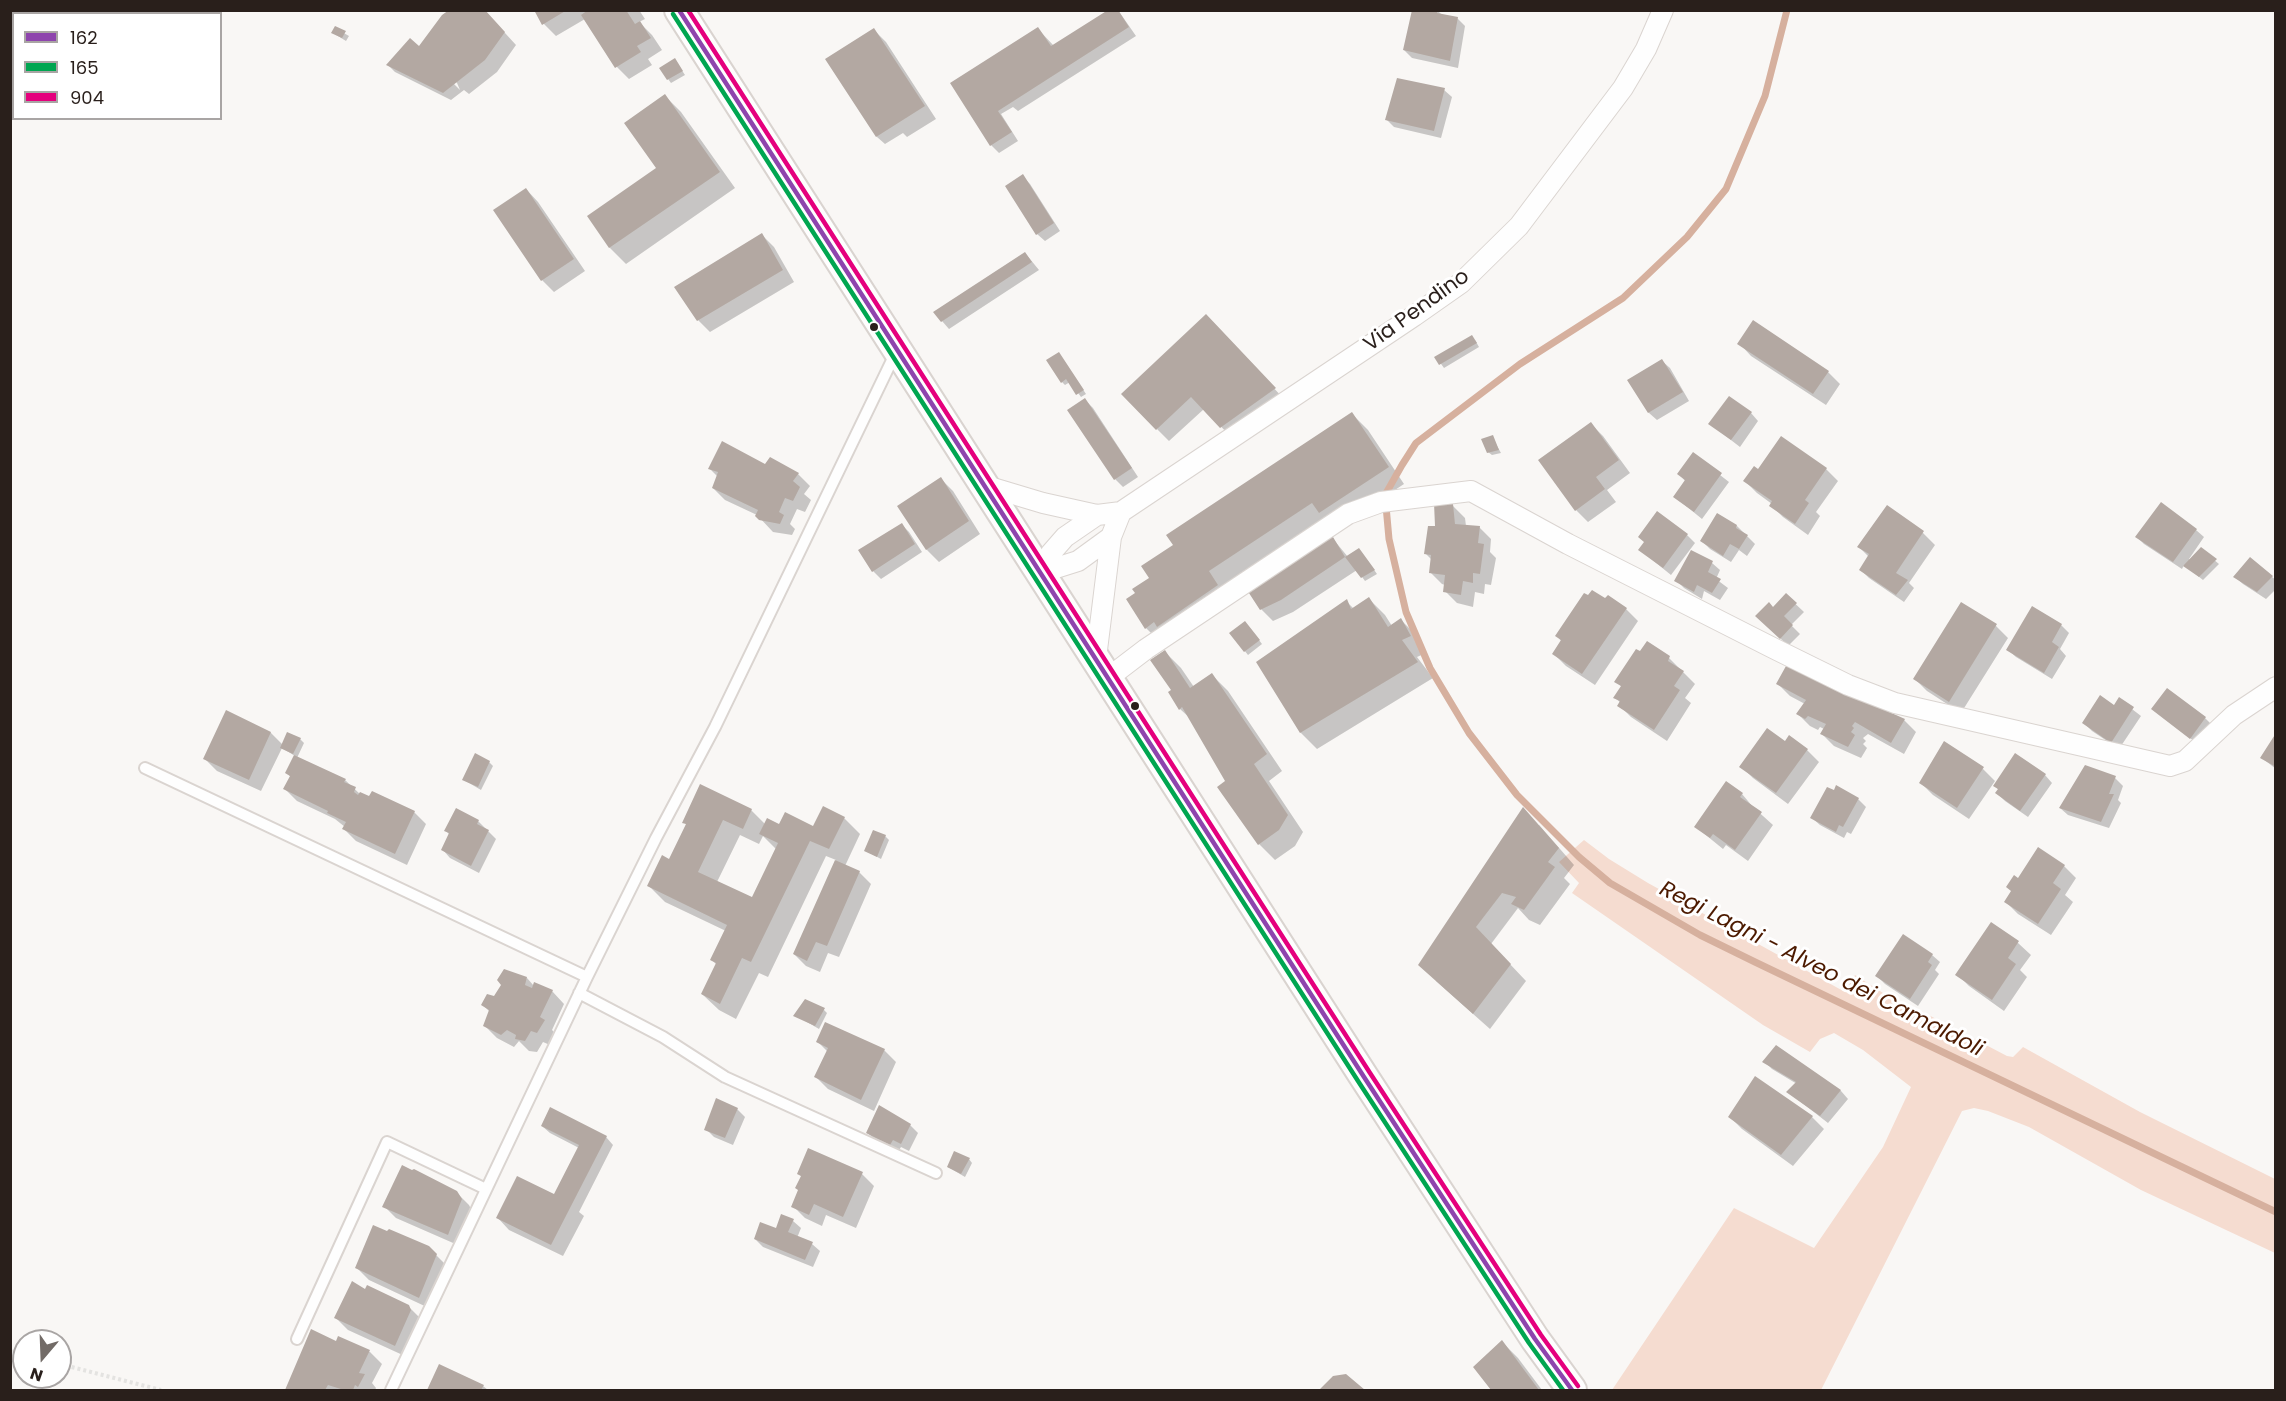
<!DOCTYPE html>
<html>
<head>
<meta charset="utf-8">
<style>
	body { margin:0 }
	#map { position:relative; width:2286px; height:1401px; overflow:hidden; background:#f9f7f5; font-family:Poppins,sans-serif }
	canvas { display:block }
	.frame { position:absolute; inset:0; border:12px solid #291f1b; pointer-events:none }
	.legend { position:absolute; left:12px; top:12px; width:210px; height:108px; box-sizing:border-box; background:#fff; border:2px solid #a9a5a4; margin:0; padding:8px 10px; list-style:none; font-size:18px; color:#291f1b }
	.legend li { display:flex; align-items:center; gap:12px; height:30px }
	.legend b { width:30px; border:2px solid #a9a5a4 }
	.north { position:absolute; left:12px; top:1329px; width:60px; height:60px; box-sizing:border-box; background:#fff; border:2px solid #a9a5a4; border-radius:50%; rotate:199deg; font-size:16px; font-weight:700; line-height:24px; text-align:center; color:#291f1b }
	.north::after { content:''; display:block; margin:auto; width:21px; height:27px; background:#726b67; clip-path:polygon(50% 0,100% 100%,50% 72%,0 100%) }
</style>
</head>
<body>
<div id="map">
<canvas width="2286" height="1401"></canvas>
<div class="frame"></div>
<ul class="legend">
<li><b style="height:8px;background:#8e44ad"></b>162</li>
<li><b style="height:8px;background:#00a651"></b>165</li>
<li><b style="height:8px;background:#e5007d"></b>904</li>
</ul>
<div class="north">N</div>
</div>
<script>
const context = document.querySelector('canvas').getContext('2d');
context.lineJoin = 'round';
function fillPath(path, color) { context.fillStyle = color; context.fill(path, 'evenodd'); }
const toPath = rows => new Path2D(rows.map(r => 'M' + r).join(''));
function strokePath(path, color, width, dash) { context.strokeStyle = color; context.lineWidth = width; context.lineCap = dash ? 'butt' : 'round'; context.setLineDash(dash || []); context.stroke(path); }
function label(font, color, halo, rows, align = 'center') {
  context.font = font + ' Poppins,sans-serif'; context.lineWidth = 6; context.setLineDash([]); context.textBaseline = 'middle'; context.strokeStyle = halo; context.fillStyle = color; for (const [text, x, y, turn = 0] of rows) {
    context.save(); context.translate(x, y); context.rotate((+turn || 0) * Math.PI / 180); context.textAlign = isNaN(turn) ? turn : align; if (halo) context.strokeText(text, 0, 0); context.fillText(text, 0, 0); context.restore();
  }
}
const green = toPath([
	[1584,840,1609,859,1648,883,1845,992,1855,975,1911,1011,1921,1011,2007,1056,2013,1057,2023,1047,2140,1112,2275,1179,2275,1253,2141,1190,2029,1127,1988,1111,1974,1108,1962,1111,1821,1390,1612,1390,1734,1208,1814,1248,1883,1147,1911,1087,1863,1050,1834,1033,1820,1039,1810,1052,1763,1025,1572,893,1579,883,1559,862]
]);
const shadow = toPath([
	[484,10,516,45,497,72,469,94,464,90,451,100,395,72,388,65,410,40,460,90,457,83,421,46],
	[536,10,585,10,587,13,591,10,639,10,645,19,639,22,652,35,662,50,648,59,652,65,629,79,617,67,585,19,556,36,544,24],
	[1118,10,1136,36,1018,111,1013,107,1001,114,1018,141,999,153,991,145,952,84,1038,29,1054,46],
	[1437,10,1442,15,1457,18,1465,26,1458,68,1412,58,1404,50],
	[335,28,349,36,346,41,333,33],
	[874,30,886,42,936,119,907,137,903,133,885,144,877,137],
	[675,60,685,75,671,83,668,79],
	[1444,90,1452,97,1441,138,1394,127,1386,119],
	[665,96,681,112,735,188,626,264,610,248,589,216,658,168],
	[1022,176,1030,184,1060,231,1045,241,1037,234],
	[526,189,538,202,585,271,554,292,542,280],
	[762,235,774,247,794,282,710,332,698,320],
	[1025,253,1039,270,949,329,942,321],
	[1218,329,1286,401,1233,439,1204,409,1169,441,1157,429],
	[1475,340,1479,347,1444,368,1436,357],
	[1739,343,1828,372,1840,384,1826,405,1751,356],
	[1062,358,1086,394,1081,397,1070,382,1065,385,1062,382],
	[1662,361,1670,368,1689,401,1657,420,1649,413,1629,380],
	[1085,400,1093,408,1138,477,1123,487,1115,479],
	[1751,413,1758,421,1740,447,1710,424],
	[1352,414,1368,430,1404,484,1162,644,1146,628,1151,578,1175,545],
	[1591,424,1603,436,1630,473,1607,490,1616,502,1588,522,1576,510],
	[1492,437,1501,453,1492,455,1488,452],
	[1693,454,1729,482,1702,519,1675,497,1686,482,1679,474],
	[765,466,798,474,810,486,804,494,811,500,805,512,797,509,790,524,795,529,792,535,773,532,757,515,725,500,713,488,718,477,710,469],
	[1826,469,1838,481,1816,512,1820,516,1808,535,1783,517,1771,505,1772,504,1757,493,1745,481,1758,471],
	[941,479,953,491,980,534,939,562,927,550,899,507],
	[1453,506,1465,518,1466,526,1479,527,1491,539,1490,552,1496,558,1491,585,1485,584,1484,594,1475,592,1473,607,1457,603,1445,591,1445,585,1442,584,1430,572,1432,560,1426,554,1436,528],
	[1887,507,1923,533,1935,545,1909,583,1914,588,1904,602,1869,578,1861,570,1869,557,1859,547],
	[901,524,909,532,922,552,881,579,873,571],
	[1737,526,1755,544,1747,556,1739,550,1731,562,1710,549,1702,541],
	[2196,530,2204,537,2189,559,2191,560,2201,549,2219,564,2203,580,2184,565,2182,569,2144,544,2137,537],
	[1329,534,1348,557,1362,553,1377,574,1365,581,1357,570,1293,612,1273,621,1261,609],
	[1687,535,1695,543,1671,575,1640,550],
	[1692,552,1712,563,1720,570,1716,579,1728,588,1720,600,1704,591,1702,599,1684,588,1676,580],
	[2235,577,2272,577,2276,580,2276,589,2266,599,2243,584],
	[1786,595,1804,612,1791,625,1800,634,1788,646,1758,616,1773,609],
	[1369,599,1385,615,1392,626,1401,620,1417,636,1426,653,1417,657,1433,678,1317,749,1301,733,1258,662,1346,601,1354,609],
	[1961,604,1996,626,2008,638,1961,713,1927,691,1915,679],
	[2033,608,2061,625,2069,633,2060,649,2066,656,2052,679,2016,657,2008,650],
	[1626,609,1638,621,1595,685,1566,666,1554,654,1562,642,1557,636],
	[1249,627,1262,644,1248,655,1231,634],
	[1647,643,1669,658,1695,684,1685,698,1691,703,1667,741,1631,717,1619,705,1621,703,1615,698,1622,687,1616,681],
	[1165,652,1181,668,1194,687,1212,675,1228,691,1282,771,1269,781,1303,832,1295,846,1275,860,1259,844,1219,787,1227,782,1192,720,1180,709,1170,692,1173,691],
	[1778,684,1904,720,1916,732,1904,754,1868,734,1863,738,1866,741,1863,744,1867,748,1861,758,1834,746,1822,734,1824,729,1820,727,1818,730,1810,726,1798,714,1805,704,1790,696],
	[2119,699,2141,716,2119,749,2092,731,2084,723,2114,707],
	[2153,709,2205,718,2213,726,2199,745],
	[226,712,271,733,283,745,300,739,304,743,297,758,345,780,361,795,414,812,426,824,407,865,356,841,344,829,345,827,335,819,297,801,285,789,291,777,287,773,295,756,282,748,261,791,217,771,205,759],
	[2276,735,2276,769,2262,758],
	[1785,743,1807,750,1819,762,1788,804,1753,778,1741,766],
	[489,762,493,766,481,790,464,780],
	[2086,767,2115,778,2123,786,2118,800,2121,803,2109,828,2068,815,2060,808],
	[1983,769,1995,781,1969,819,1933,795,1921,783],
	[2045,775,2052,783,2028,817,2005,801,1997,793,1999,790,1995,786],
	[1742,794,1753,807,1773,825,1748,861,1726,845,1723,849,1696,827],
	[1858,799,1866,807,1851,834,1847,832,1844,838,1820,825,1812,818],
	[751,810,766,825,814,828,844,818,860,834,845,866,859,872,871,884,839,957,828,953,820,972,806,966,794,954,836,860,826,856,768,977,759,973,736,1019,719,1010,702,994,717,965,712,960,726,931,665,902,649,886,670,861,687,825,684,822],
	[740,835,759,844,763,836,776,849,753,899,717,882],
	[478,821,496,839,479,873,450,858,443,850,450,835,446,831],
	[1539,825,1574,865,1564,878,1570,884,1540,925,1529,920,1518,908,1491,944,1526,981,1490,1029,1436,981],
	[885,836,889,840,881,859,866,851],
	[2064,866,2076,878,2065,895,2073,902,2051,935,2018,914,2006,902,2018,880],
	[1991,924,2018,943,2031,955,2020,970,2027,977,2004,1011,1969,986,1957,974],
	[1932,955,1940,962,1935,970,1939,974,1918,1006,1885,984,1877,976],
	[527,978,534,986,552,991,564,1004,552,1030,556,1034,550,1045,543,1042,537,1052,529,1051,519,1041,514,1047,497,1038,485,1026,490,1012,483,1005],
	[824,1010,827,1013,819,1029,795,1015],
	[818,1042,884,1050,896,1062,874,1111,828,1089,816,1077,828,1052],
	[1777,1047,1841,1091,1848,1099,1828,1123,1788,1092,1797,1084,1772,1069,1765,1062],
	[1755,1078,1812,1117,1824,1129,1793,1166,1742,1129,1730,1117],
	[737,1109,745,1117,733,1145,714,1137,706,1129],
	[910,1125,918,1133,909,1151,901,1147,898,1152,876,1141,868,1133],
	[542,1126,606,1137,613,1145,579,1212,584,1216,563,1256,509,1230,497,1217,555,1196,579,1148,550,1133],
	[809,1150,862,1174,874,1186,856,1228,826,1215,822,1226,805,1218,793,1206,799,1191,802,1177,798,1173],
	[969,1159,972,1163,965,1177,948,1167],
	[456,1192,469,1205,473,1213,460,1246,396,1218,384,1206],
	[793,1221,801,1228,797,1238,812,1244,820,1251,813,1267,763,1247,755,1239],
	[428,1247,449,1268,431,1309,369,1280,357,1268],
	[366,1291,408,1306,421,1319,407,1357,348,1330,336,1318],
	[312,1331,336,1343,339,1338,370,1352,382,1364,372,1383,376,1388,375,1390,287,1390],
	[1502,1342,1518,1358,1542,1390,1492,1390,1475,1367],
	[440,1366,483,1386,488,1390,428,1390],
	[1346,1375,1363,1390,1321,1390,1334,1377]
]);
const stream = toPath([
	[1787,10,1765,96,1726,189,1687,237,1623,298,1520,364,1416,443,1402,465,1385,495,1389,539,1406,612,1430,668,1469,733,1517,795,1579,857,1610,883,1700,935,1755,962,2276,1212]
]);
const building = toPath([
	[449,10,485,10,505,32,485,60,443,93,386,65,410,38,419,46,442,15],
	[534,10,567,10,542,25],
	[588,10,626,10,635,24,640,21,651,38,637,46,641,52,615,68,581,15],
	[1108,10,1118,10,1129,27,998,111,1012,132,990,146,950,83,1038,27,1051,46],
	[1412,10,1438,10,1437,13,1458,17,1450,61,1403,50],
	[335,26,346,31,342,38,331,33],
	[874,28,925,106,876,137,825,59],
	[675,58,683,71,667,80,659,68],
	[1397,78,1445,88,1434,131,1385,120],
	[665,94,720,172,609,248,587,216,656,168,624,123],
	[1023,174,1054,223,1036,235,1005,186],
	[526,188,574,259,541,281,493,210],
	[762,233,783,270,697,321,674,287],
	[1025,252,1032,262,941,322,933,312],
	[1206,314,1276,388,1220,428,1191,397,1156,430,1121,394],
	[1753,320,1829,371,1813,394,1737,344],
	[1472,335,1477,343,1439,365,1434,357],
	[1059,352,1084,390,1076,395,1066,379,1061,383,1046,360],
	[1662,359,1683,392,1648,413,1627,380],
	[1729,396,1752,412,1731,440,1708,424],
	[1085,398,1132,468,1114,480,1067,410],
	[1352,412,1389,467,1319,513,1312,503,1209,571,1218,585,1157,627,1154,622,1145,629,1126,599,1135,593,1132,589,1149,578,1141,566,1173,545,1166,535],
	[1591,422,1619,460,1596,477,1605,489,1575,511,1538,460],
	[1493,435,1499,450,1487,453,1481,439],
	[1781,436,1827,468,1805,500,1809,503,1795,524,1769,506,1772,501,1743,481,1754,466,1758,469],
	[722,441,765,464,770,457,799,473,793,481,800,487,793,501,785,498,779,512,784,515,780,524,759,520,755,516,758,510,712,488,718,472,708,469],
	[1693,452,1722,473,1694,512,1673,497,1685,480,1677,474],
	[941,477,969,521,926,550,897,506],
	[2161,502,2197,529,2173,562,2135,537],
	[1434,503,1453,504,1455,524,1480,526,1478,543,1484,544,1480,574,1473,573,1473,583,1463,581,1461,595,1443,592,1445,575,1429,573,1431,555,1424,554,1428,526,1435,526],
	[1887,505,1924,531,1896,573,1908,580,1896,595,1859,570,1869,554,1857,547],
	[1657,511,1688,534,1663,568,1638,550,1644,542,1638,537],
	[1717,513,1737,525,1736,528,1748,535,1739,549,1730,544,1723,556,1700,541],
	[902,523,915,544,872,572,858,550],
	[1330,532,1345,557,1281,600,1260,610,1247,590],
	[2201,547,2217,559,2199,577,2183,566],
	[1359,548,1375,570,1361,578,1345,557],
	[1691,550,1713,561,1708,572,1721,579,1712,593,1697,585,1694,592,1674,581],
	[2250,557,2273,576,2257,592,2233,577],
	[1592,590,1605,598,1608,595,1627,608,1582,674,1552,654,1561,640,1555,636,1584,593,1588,595],
	[1786,593,1797,603,1784,616,1793,625,1780,639,1755,616,1769,602,1773,607],
	[1369,597,1388,627,1401,618,1411,636,1402,640,1418,662,1300,733,1256,662,1347,599,1351,609],
	[1961,602,1997,624,1949,702,1913,679],
	[2032,606,2062,624,2052,642,2059,647,2044,673,2006,650],
	[1245,621,1260,640,1244,652,1229,633],
	[1647,641,1670,656,1668,661,1684,671,1674,686,1680,690,1654,730,1617,706,1620,701,1613,698,1621,686,1614,682,1636,649,1640,651],
	[1165,650,1190,688,1212,673,1267,754,1254,764,1288,815,1279,830,1258,845,1217,787,1225,781,1182,707,1179,710,1168,692,1171,690,1150,660],
	[1786,666,1905,719,1891,743,1855,722,1852,726,1854,728,1851,732,1855,735,1848,747,1820,734,1826,724,1808,716,1805,719,1796,714,1806,700,1776,684],
	[2167,688,2206,717,2190,739,2151,709],
	[2100,695,2114,705,2119,697,2134,707,2111,743,2082,723],
	[226,710,271,732,249,780,203,759],
	[1767,728,1785,741,1789,735,1808,749,1776,793,1739,767],
	[287,732,301,738,293,754,280,748],
	[2276,733,2276,767,2260,758],
	[1944,741,1984,767,1957,808,1919,783],
	[475,753,490,761,478,787,462,780],
	[2015,753,2046,774,2020,811,1995,793,1998,789,1993,786],
	[294,755,346,779,344,782,356,787,354,792,358,795,360,792,369,796,372,791,415,811,395,854,342,829,346,822,327,813,328,811,283,789,290,776,285,773],
	[2085,765,2116,776,2109,794,2114,794,2101,822,2059,808],
	[1726,781,1743,793,1740,797,1762,812,1735,850,1713,834,1710,838,1694,827],
	[700,784,752,809,743,829,723,820,698,872,752,897,778,843,759,834,767,818,779,824,785,812,813,826,823,806,845,817,829,849,810,841,751,962,742,958,720,1004,701,994,716,963,710,960,727,925,647,886,662,855,669,859,686,824,682,823],
	[1836,785,1859,798,1843,827,1839,825,1836,832,1810,818,1827,787,1834,790],
	[1523,807,1559,848,1548,862,1555,867,1524,910,1511,904,1516,897,1502,893,1476,927,1511,964,1473,1014,1418,965],
	[456,808,479,820,477,824,489,830,471,866,441,850,449,833,444,831],
	[873,830,886,835,877,857,864,851],
	[2038,847,2065,865,2053,883,2061,889,2038,924,2004,902,2011,891,2006,887,2014,875,2018,878],
	[835,860,860,871,827,946,816,942,807,961,793,954],
	[1991,922,2019,941,2008,958,2016,964,1992,1000,1955,975],
	[1903,934,1933,954,1928,962,1932,965,1910,999,1875,976],
	[504,969,527,977,525,985,532,988,534,982,553,990,540,1017,545,1020,537,1033,531,1031,525,1041,515,1039,516,1035,507,1030,501,1035,483,1026,489,1010,481,1005,487,994,494,996,501,985,497,980],
	[805,999,825,1008,815,1026,793,1016],
	[825,1022,885,1049,861,1100,814,1077,828,1048,816,1042],
	[1776,1045,1841,1090,1820,1116,1786,1092,1796,1082,1762,1062],
	[1755,1076,1813,1116,1781,1155,1728,1117],
	[716,1098,738,1108,725,1138,704,1130],
	[879,1105,911,1124,901,1144,893,1140,890,1145,866,1133],
	[550,1107,607,1136,551,1245,496,1218,517,1176,554,1194,579,1145,541,1126],
	[808,1148,863,1172,843,1217,814,1204,809,1215,791,1207,798,1190,795,1188,801,1176,797,1174],
	[954,1151,970,1158,961,1174,947,1167],
	[402,1165,412,1170,414,1169,457,1191,462,1199,448,1235,382,1207],
	[781,1214,794,1219,788,1232,813,1242,805,1260,754,1239,760,1222,776,1228],
	[373,1225,387,1231,389,1229,429,1246,437,1254,419,1298,355,1268],
	[352,1281,365,1289,367,1285,409,1305,411,1310,395,1346,334,1318],
	[311,1329,336,1341,338,1336,370,1350,359,1373,365,1374,358,1387,355,1385,353,1390,344,1390,328,1385,325,1390,285,1390],
	[1502,1340,1539,1390,1491,1390,1473,1367],
	[439,1364,484,1385,481,1390,427,1390],
	[1346,1374,1365,1390,1319,1390,1333,1376]
]);
const path = toPath([
	[10,1351,24,1355],
	[60,1364,161,1390]
]);
const lane = toPath([
	[145,768,587,977],
	[579,993,663,1037,725,1077,936,1173],
	[297,1339,387,1142,486,1189],
	[391,1390,587,977,656,838,715,727,896,352]
]);
const street = toPath([
	[29,14,30,10],
	[10,49,14,44],
	[983,485,1043,503,1097,515,1121,512,1414,316,1461,283,1519,226,1623,88,1646,49,1663,10],
	[1040,573,1051,553,1065,537,1097,515],
	[1040,573,1078,561,1111,537],
	[1096,658,1111,537,1121,512],
	[1108,678,1146,649,1348,514,1381,502,1471,491,1568,544,1775,649,1848,685,1895,703,2170,766,2185,761,2234,715,2276,687]
]);
const secondary = toPath([
	[679,10,1364,1077,1535,1339,1572,1390]
]);
const bus1 = toPath([
	[679,10,1364,1077,1535,1339,1572,1390]
]);
const bus2 = toPath([
	[673,14,1358,1081,1529,1343,1563,1390]
]);
const bus3 = toPath([
	[688,10,1370,1073,1541,1335,1578,1386]
]);
const markers = [
	[874,327,5,"#291f1b"],
	[1135,706,5,"#291f1b"]
];
const streetNames = [
	["Via Pendino",1417,311,-36]
];
const waterNames = [
	["Regi Lagni - Alveo dei Camaldoli",1821,970,27]
];
fillPath(green, '#f5dcd0');
fillPath(shadow, '#0003');
strokePath(stream, '#d6b09e', 7);
fillPath(building, '#b3a8a2');
strokePath(lane, '#dad4d0', 14);
strokePath(street, '#dad4d0', 22);
strokePath(secondary, '#dad4d0', 32);
strokePath(path, '#e4e3e1', 4, [3, 3]);
strokePath(lane, '#fefefe', 10);
strokePath(street, '#fefefe', 20);
strokePath(secondary, '#fefefe', 28);
strokePath(bus1, '#8e44ad', 4.5);
strokePath(bus2, '#00a651', 4.5);
strokePath(bus3, '#e5007d', 4.5);
for (const [x, y, r, color] of markers) { const dot = new Path2D(); dot.arc(x, y, r, 0, 2 * Math.PI); context.fillStyle = color; context.fill(dot); strokePath(dot, '#fff', 2); }
label('21px', '#291f1b', '#fff', streetNames);
label('italic 22px', '#4c1a00', '#fff', waterNames);
</script>
</body>
</html>
